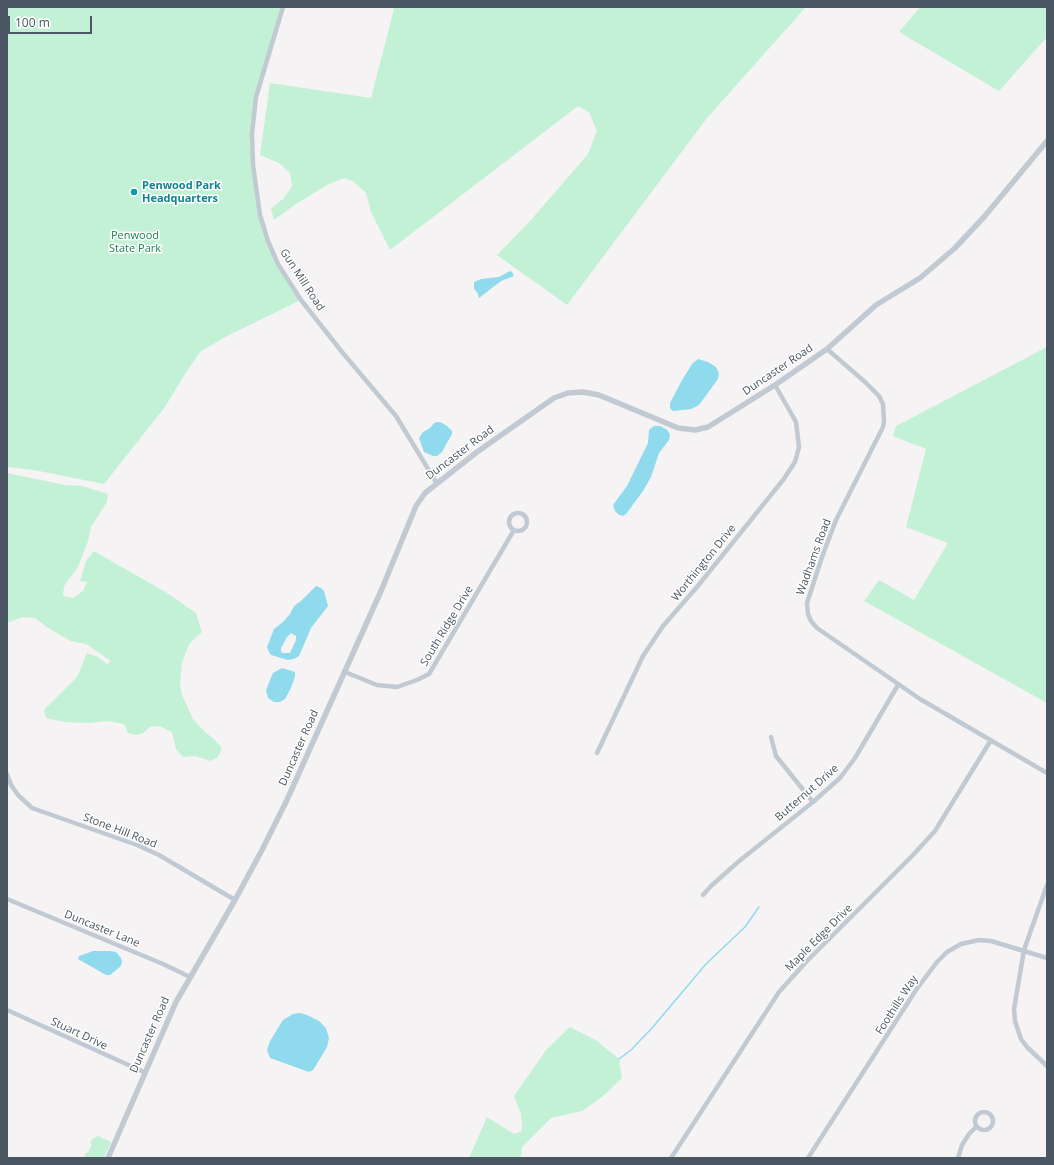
<!DOCTYPE html>
<html>
<head>
<meta charset="utf-8">
<style>
	body { margin:0 }
	#map { position:relative; width:1054px; height:1165px; overflow:hidden; background:#f5f3f3; font-family:"Open Sans",sans-serif }
	canvas { display:block }
	.frame { position:absolute; inset:0; border:8px solid #4a5661; pointer-events:none }
	.scale { position:absolute; left:8px; top:16px; width:84px; height:18px; box-sizing:border-box; border:2px solid #4a5661; border-top:0; padding-left:5px; font-size:12px; line-height:14px; white-space:nowrap; color:#4a5661; -webkit-text-stroke:3px #fff; paint-order:stroke }
</style>
</head>
<body>
<div id="map">
<canvas width="1054" height="1165"></canvas>
<div class="frame"></div>
<div class="scale">100 m</div>
</div>
<script>
const context = document.querySelector('canvas').getContext('2d');
context.lineJoin = 'round';
function fillPath(path, color) { context.fillStyle = color; context.fill(path, 'evenodd'); }
const toPath = rows => new Path2D(rows.map(r => 'M' + r).join(''));
function strokePath(path, color, width, dash) { context.strokeStyle = color; context.lineWidth = width; context.lineCap = dash ? 'butt' : 'round'; context.setLineDash(dash || []); context.stroke(path); }
function label(font, color, halo, rows, align = 'center') {
  context.font = font + ' "Open Sans",sans-serif'; context.lineWidth = 3; context.setLineDash([]); context.textBaseline = 'middle'; context.strokeStyle = halo; context.fillStyle = color; for (const [text, x, y, turn = 0] of rows) {
    context.save(); context.translate(x, y); context.rotate((+turn || 0) * Math.PI / 180); context.textAlign = isNaN(turn) ? turn : align; if (halo) context.strokeText(text, 0, 0); context.fillText(text, 0, 0); context.restore();
  }
}
const green = toPath([
	[7,7,283,7,256,97,252,134,260,215,278,264,301,300,227,336,200,352,183,377,165,407,104,484,34,470,8,467,7,469],
	[389,7,806,7,707,118,567,305,497,255,531,220,588,154,597,131,589,112,578,106,390,250,371,212,366,193,353,181,344,178,327,185,296,204,274,220,271,209,284,198,292,186,290,173,279,163,260,155,270,83,371,98,394,9],
	[920,7,1047,7,1047,37,999,91,899,32],
	[1047,347,1047,703,864,601,879,580,914,600,948,543,906,527,926,449,893,436,896,426],
	[7,473,65,485,82,486,108,494,107,502,91,527,88,541,78,567,64,586,63,596,73,598,83,591,87,582,80,581,86,561,94,551,167,593,196,613,202,632,189,644,182,663,180,684,182,695,193,719,206,733,214,739,222,748,217,758,211,761,195,756,183,757,176,749,172,732,159,726,150,727,143,733,137,735,128,733,124,724,108,721,89,723,64,722,46,718,44,710,77,677,87,653,98,657,107,664,111,661,86,644,71,641,48,628,35,618,22,617,7,623],
	[570,1027,597,1041,619,1059,622,1078,602,1097,582,1111,551,1118,522,1147,521,1158,469,1158,487,1117,514,1134,522,1131,521,1114,514,1096,546,1050],
	[98,1136,111,1142,104,1158,84,1158,86,1152,88,1153,92,1144,90,1143,92,1139]
]);
const water = toPath([
	[510,271,512,272,514,276,501,281,479,298,477,292,474,289,474,282,481,279,499,277],
	[698,359,708,362,716,367,719,373,718,379,699,405,691,409,673,411,670,408,670,403,681,382,692,364],
	[437,422,440,422,447,426,452,431,452,434,442,452,437,456,433,456,424,452,419,438,423,432,430,428,434,423],
	[654,426,660,426,666,429,670,434,669,440,659,453,651,477,643,491,626,514,623,516,619,515,615,511,613,505,627,486,648,443,649,430],
	[316,586,321,588,324,591,328,606,311,628,299,656,294,659,288,660,271,655,268,650,267,647,274,629,283,622,290,614,294,606,301,601],
	[291,633,296,636,296,640,290,653,282,653,281,651,281,648,287,637],
	[282,668,295,672,295,676,291,688,285,699,280,702,274,702,268,698,266,690,273,673],
	[93,951,110,951,116,952,121,958,122,961,121,966,110,975,106,975,78,959,79,956],
	[300,1013,307,1015,319,1021,326,1028,329,1038,327,1047,315,1067,313,1070,309,1072,270,1058,267,1050,270,1041,283,1020,293,1014]
]);
const stream = toPath([
	[619,1059,631,1050,652,1028,706,964,745,927,759,907]
]);
const minor = toPath([
	[283,7,256,97,252,134,253,165,260,215,268,241,278,264,301,300,342,352,396,416,436,482],
	[827,349,865,382,879,396,883,404,884,422,883,427,836,520,822,557,807,603,808,614,811,621,817,628,920,699,1047,773],
	'509 522a9 9 0 1 1 18 0a9 9 0 1 1-18 0Z',
	[345,672,377,685,397,687,417,680,429,674,514,530],
	[771,737,776,756,813,802],
	[597,753,643,656,663,626,697,587,783,480,795,462,799,447,796,422,775,385],
	[7,774,11,785,18,795,32,808,137,845,159,855,235,900],
	[1047,885,1024,950,1014,1009,1015,1021,1021,1039,1027,1047,1047,1066],
	[703,895,711,886,738,862,813,802,840,778,855,758,898,685],
	[7,899,163,964,190,977],
	[7,1010,144,1072],
	'975 1121a9 9 0 1 1 18 0a9 9 0 1 1-18 0Z',
	[671,1158,779,992,806,962,912,856,935,831,991,740],
	[808,1158,916,990,937,962,947,952,961,944,979,940,991,941,1047,958],
	[958,1158,962,1145,969,1134,976,1127]
]);
const tertiary = toPath([
	[108,1158,176,1002,235,900,262,850,286,802,381,591,416,506,425,493,477,452,554,398,568,393,583,392,599,395,678,428,695,430,708,427,775,385,827,349,876,305,920,278,955,248,984,217,1047,141]
]);
const markers = [
	[134,192,4,"#0f9aa8"]
];
const cultureNames = [
	["Penwood Park",142,186],
	["Headquarters",142,199]
];
const parkNames = [
	["Penwood",135,236],
	["State Park",135,249]
];
const streetNames = [
	["Gun Mill Road",302,280,57],
	["Duncaster Road",778,370,-34],
	["Duncaster Road",460,453,-37],
	["Wadhams Road",814,557,-70],
	["Worthington Drive",704,563,-51],
	["South Ridge Drive",447,626,-59],
	["Duncaster Road",299,748,-66],
	["Butternut Drive",807,793,-41],
	["Stone Hill Road",120,831,21],
	["Duncaster Lane",102,929,22],
	["Maple Edge Drive",819,938,-45],
	["Foothills Way",897,1005,-57],
	["Stuart Drive",79,1034,25],
	["Duncaster Road",150,1035,-66]
];
fillPath(green, '#c3f1d5');
fillPath(water, '#90daee');
strokePath(stream, '#90daee', 1.5);
strokePath(minor, '#c1cad2', 4.5);
strokePath(tertiary, '#c1cad2', 5.5);
for (const [x, y, r, color] of markers) { const dot = new Path2D(); dot.arc(x, y, r, 0, 2 * Math.PI); context.fillStyle = color; context.fill(dot); strokePath(dot, '#fff', 1.5); }
label('bold 11px', '#0d838f', '#fff', cultureNames, 'left');
label('11px', '#17864f', '#fff', parkNames);
label('11px', '#4a5661', '#fff', streetNames);
</script>
</body>
</html>
